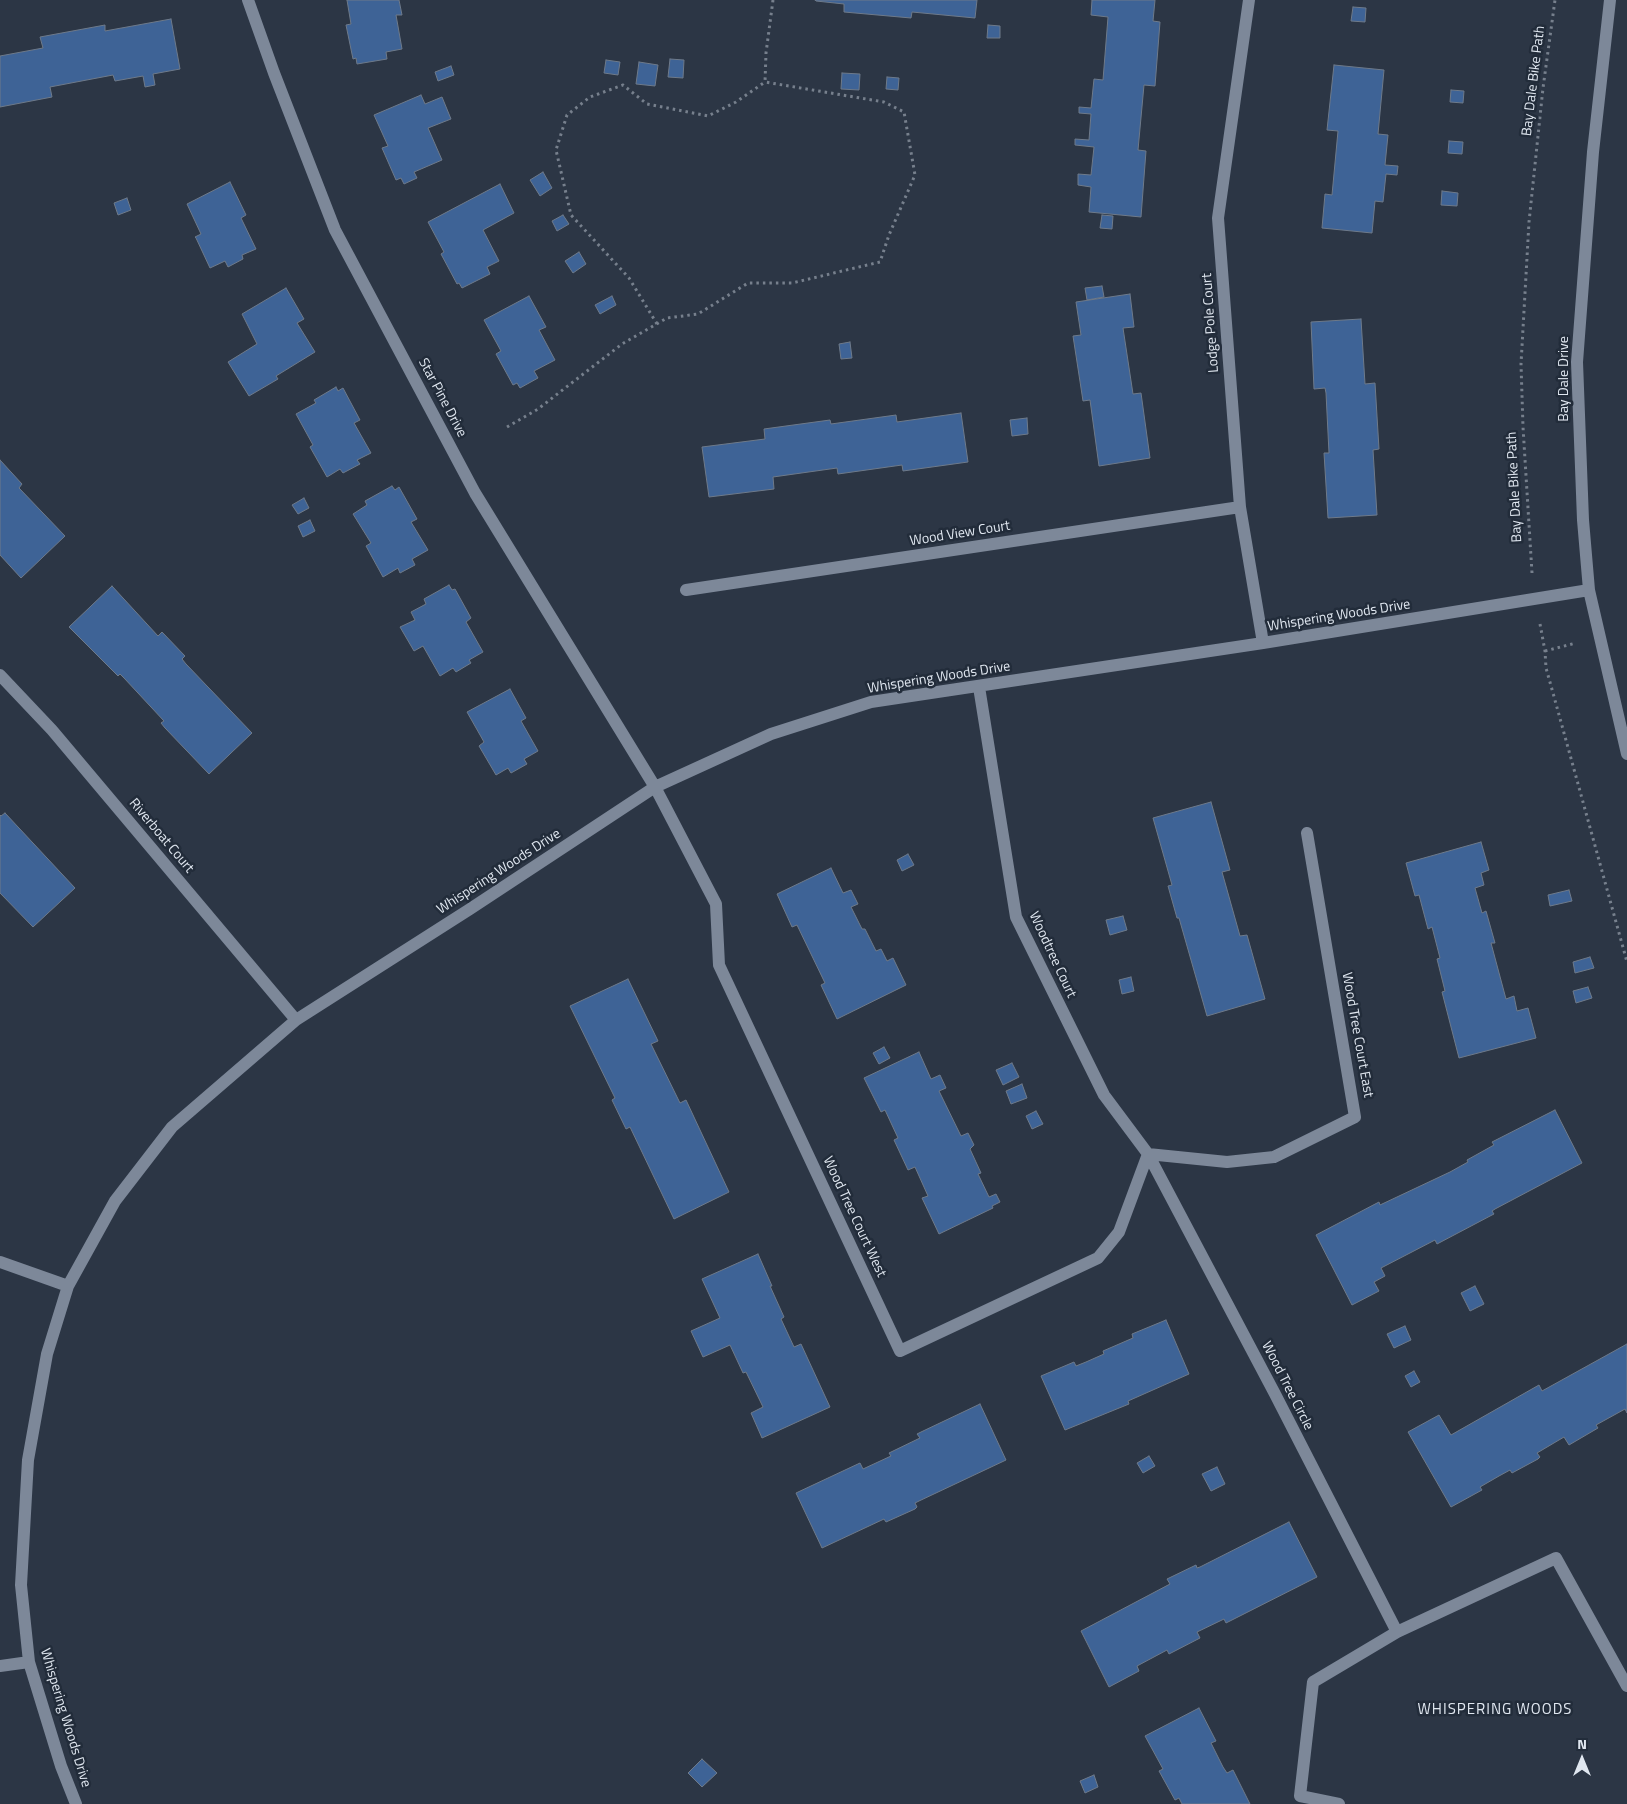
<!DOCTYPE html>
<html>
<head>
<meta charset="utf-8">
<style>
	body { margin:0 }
	#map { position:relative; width:1627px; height:1804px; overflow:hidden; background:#2c3645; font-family:"Titillium Web",sans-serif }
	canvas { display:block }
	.north { position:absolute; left:1557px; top:1734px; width:50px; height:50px; -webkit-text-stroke:4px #222c3a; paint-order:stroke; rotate:0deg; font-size:14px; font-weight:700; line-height:20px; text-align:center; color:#e0e7f0 }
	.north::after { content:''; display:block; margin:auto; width:18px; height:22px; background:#e0e7f0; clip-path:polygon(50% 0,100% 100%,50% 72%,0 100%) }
</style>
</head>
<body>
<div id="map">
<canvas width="1627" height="1804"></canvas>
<div class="north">N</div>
</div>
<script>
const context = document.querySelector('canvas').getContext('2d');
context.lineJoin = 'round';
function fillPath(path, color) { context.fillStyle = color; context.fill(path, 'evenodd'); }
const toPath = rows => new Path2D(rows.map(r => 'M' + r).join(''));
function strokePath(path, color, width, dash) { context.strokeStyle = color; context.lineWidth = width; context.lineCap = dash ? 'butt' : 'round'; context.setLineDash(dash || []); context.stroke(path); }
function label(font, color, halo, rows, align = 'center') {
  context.font = font + ' "Titillium Web",sans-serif'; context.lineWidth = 5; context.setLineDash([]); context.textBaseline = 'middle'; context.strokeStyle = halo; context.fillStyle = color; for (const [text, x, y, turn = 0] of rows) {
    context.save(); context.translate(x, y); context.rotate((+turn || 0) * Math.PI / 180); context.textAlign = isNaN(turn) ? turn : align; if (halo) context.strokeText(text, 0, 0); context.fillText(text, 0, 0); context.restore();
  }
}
const building = toPath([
	[347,0,399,0,402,15,396,15,402,49,386,52,387,59,357,64,356,58,353,59,346,25,351,24,347,0],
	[815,0,977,0,975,18,912,12,911,18,844,12,844,4,816,1,815,0],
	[1092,0,1155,0,1153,21,1160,22,1155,86,1144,85,1138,150,1146,151,1141,217,1089,212,1091,187,1078,185,1078,174,1091,175,1094,147,1075,145,1075,139,1089,140,1091,114,1079,113,1079,107,1091,108,1094,79,1103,80,1108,17,1091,15,1092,0],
	[1353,7,1366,8,1365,22,1351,21,1353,7],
	[171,19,180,69,153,74,155,85,145,87,143,76,115,81,113,75,50,87,52,97,0,107,0,56,43,48,40,37,105,25,105,31,171,19],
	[988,25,1000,26,1000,38,987,38,988,25],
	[670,59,684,60,683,78,668,77,670,59],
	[606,60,620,62,618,75,604,73,606,60],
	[639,62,658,65,655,86,636,84,639,62],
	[1334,65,1384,70,1378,134,1388,135,1385,165,1398,166,1397,175,1386,174,1383,202,1375,201,1372,233,1322,228,1325,194,1332,195,1338,131,1327,130,1334,65],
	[451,66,454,75,438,81,435,72,451,66],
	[842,73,860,74,859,90,841,89,842,73],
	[887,77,899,78,898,90,886,89,887,77],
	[1451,90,1464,91,1463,103,1450,102,1451,90],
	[421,95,425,104,442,97,451,119,428,128,442,160,414,172,417,178,404,184,401,178,396,180,382,148,388,146,374,115,421,95],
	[1449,141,1463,142,1462,154,1448,153,1449,141],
	[543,172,552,188,540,196,530,180,543,172],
	[230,182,246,215,241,218,256,249,242,255,243,259,228,267,225,261,210,268,196,238,195,237,201,234,187,204,230,182],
	[500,184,514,213,483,230,499,261,487,267,490,274,462,288,459,283,457,284,441,254,444,252,428,222,500,184],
	[1442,191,1458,193,1457,206,1441,205,1442,191],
	[127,198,131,210,118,215,114,203,127,198],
	[563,215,569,224,557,231,552,221,563,215],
	[1102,215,1113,216,1112,229,1100,228,1102,215],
	[579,252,586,264,573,273,565,261,579,252],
	[1102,286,1104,297,1087,300,1085,288,1102,286],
	[286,288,304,319,297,323,315,352,276,376,278,379,249,396,228,362,257,344,242,314,286,288],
	[1130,294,1134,327,1123,328,1133,394,1141,393,1150,458,1099,466,1090,400,1083,401,1073,336,1081,335,1076,302,1130,294],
	[529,296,546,327,539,330,555,360,534,371,538,378,520,388,517,383,513,385,496,354,501,351,484,320,529,296],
	[612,296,616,305,600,314,595,305,612,296],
	[1361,319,1365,384,1375,383,1379,449,1373,450,1377,515,1328,518,1324,453,1329,453,1326,393,1325,388,1314,389,1311,322,1361,319],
	[850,342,852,358,841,359,839,344,850,342],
	[336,387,338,391,343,388,360,420,354,423,371,453,357,460,360,464,343,473,340,469,327,477,310,447,313,445,296,414,316,403,314,400,336,387],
	[961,413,968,462,903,471,902,465,838,474,837,468,773,477,774,489,709,497,702,447,765,439,764,429,830,420,831,424,896,415,897,422,961,413],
	[1027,418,1028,434,1012,436,1010,420,1027,418],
	[0,460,22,484,19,488,65,536,21,578,0,555,0,460],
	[392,486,395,490,399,487,417,519,411,522,428,550,412,559,415,565,400,573,398,568,383,577,366,546,371,543,353,514,367,505,365,501,392,486],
	[304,498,309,508,298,514,292,505,304,498],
	[310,520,315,531,303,537,298,526,310,520],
	[449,585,452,590,455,589,471,618,466,622,483,652,469,660,471,663,456,672,453,668,440,676,423,646,414,651,400,627,415,620,411,612,426,604,424,599,449,585],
	[112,586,158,636,162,632,185,656,182,659,186,664,252,733,209,774,165,728,161,723,164,721,124,678,120,674,118,676,69,627,112,586],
	[510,689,526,718,521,721,538,751,524,759,527,764,511,773,508,768,496,775,479,746,484,742,467,712,510,689],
	[1211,802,1230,870,1222,872,1224,879,1240,936,1247,935,1265,999,1207,1016,1179,918,1177,918,1168,886,1172,885,1153,818,1211,802],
	[5,813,75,888,33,927,0,893,0,815,1,816,5,813],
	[1481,842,1489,870,1481,873,1484,885,1475,888,1482,913,1486,911,1495,943,1491,943,1506,999,1514,996,1517,1011,1528,1008,1536,1038,1459,1058,1442,992,1445,991,1437,959,1440,958,1432,927,1428,929,1419,895,1415,896,1406,863,1481,842],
	[908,854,914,865,902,871,897,860,908,854],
	[831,868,843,893,851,890,858,904,851,907,862,929,865,929,876,951,881,949,887,961,893,958,906,985,837,1019,821,985,825,983,797,925,792,927,777,894,831,868],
	[1569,890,1572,901,1550,906,1548,895,1569,890],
	[1123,916,1127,930,1110,935,1106,920,1123,916],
	[1590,957,1594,968,1575,973,1573,962,1590,957],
	[1131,977,1134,991,1122,994,1119,980,1131,977],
	[628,979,658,1041,651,1044,680,1103,686,1100,729,1192,674,1219,630,1127,626,1129,612,1100,615,1098,570,1006,628,979],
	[1588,987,1592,998,1576,1003,1573,991,1588,987],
	[884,1047,890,1058,879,1064,873,1053,884,1047],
	[919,1052,931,1079,940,1075,946,1088,939,1091,961,1136,968,1133,974,1145,970,1149,981,1173,978,1174,989,1197,996,1194,1000,1202,992,1206,993,1208,939,1234,922,1198,928,1196,915,1167,908,1170,894,1140,898,1138,885,1110,881,1112,864,1078,919,1052],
	[1012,1063,1019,1077,1003,1085,996,1070,1012,1063],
	[1022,1084,1027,1098,1011,1104,1006,1091,1022,1084],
	[1555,1110,1582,1163,1495,1209,1492,1211,1494,1214,1492,1215,1437,1244,1435,1240,1381,1268,1385,1276,1374,1282,1379,1291,1352,1305,1316,1235,1379,1202,1380,1205,1450,1172,1468,1162,1467,1160,1494,1145,1492,1142,1555,1110],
	[1036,1111,1043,1124,1032,1129,1026,1116,1036,1111],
	[758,1254,772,1286,770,1286,784,1317,781,1319,794,1347,801,1344,830,1407,762,1438,751,1413,763,1407,746,1372,743,1373,730,1345,703,1357,691,1331,720,1318,702,1279,758,1254],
	[1475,1286,1484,1304,1470,1311,1461,1293,1475,1286],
	[1166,1320,1189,1374,1128,1401,1129,1404,1065,1430,1041,1376,1074,1362,1076,1366,1086,1362,1104,1354,1103,1351,1133,1338,1132,1334,1166,1320],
	[1405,1326,1411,1340,1394,1348,1387,1334,1405,1326],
	[1627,1344,1627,1413,1625,1409,1596,1425,1598,1428,1569,1445,1564,1437,1537,1453,1540,1457,1538,1459,1512,1473,1510,1470,1499,1476,1480,1487,1482,1490,1451,1507,1408,1432,1439,1415,1451,1435,1539,1385,1542,1391,1627,1344],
	[1414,1371,1420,1382,1411,1387,1405,1376,1414,1371],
	[980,1404,1006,1460,919,1501,915,1503,917,1507,915,1509,886,1522,884,1519,822,1548,796,1493,860,1463,863,1469,891,1456,889,1453,920,1438,917,1434,921,1432,980,1404],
	[1149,1456,1155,1466,1143,1473,1137,1463,1149,1456],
	[1217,1467,1225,1484,1211,1491,1202,1474,1217,1467],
	[1289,1522,1317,1577,1226,1623,1224,1619,1197,1632,1200,1638,1169,1654,1167,1650,1137,1666,1139,1671,1109,1687,1081,1631,1170,1584,1167,1579,1196,1565,1197,1568,1200,1567,1289,1522],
	[1199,1708,1216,1741,1211,1743,1223,1767,1227,1773,1233,1770,1250,1804,1182,1804,1179,1798,1175,1800,1159,1771,1163,1769,1145,1736,1199,1708],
	[702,1759,717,1773,702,1787,688,1773,702,1759],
	[1094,1775,1098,1787,1085,1793,1080,1781,1094,1775]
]);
const path = toPath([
	[657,324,629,278,571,215,556,150,567,115,590,97,623,85,647,104,708,116,736,102,765,82],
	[507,427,538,409,622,344,667,318,698,314,748,283,792,283,880,262,889,235,915,175,904,112,884,102,765,82,766,53,773,0],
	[1532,573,1523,427,1521,364,1529,222,1543,88,1555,0],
	[1540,624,1545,651,1546,668,1553,693,1627,962],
	[1545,651,1576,643]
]);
const minor = toPath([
	[248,0,274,73,335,230,475,493,655,787,716,904,719,965,900,1351,1098,1258,1119,1232,1148,1154],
	[1249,0,1218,218,1240,507,1263,643],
	[1610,0,1593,152,1577,362,1583,520,1589,590,1627,754],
	[686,590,1240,507],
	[0,675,52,730,296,1020],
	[979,687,1016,917,1104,1095,1148,1154,1275,1394,1397,1632],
	[1148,1154,1227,1162,1274,1157,1355,1117,1307,833],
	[0,1262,68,1286],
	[0,1666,29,1662],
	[76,1804,61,1766,29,1662,21,1585,28,1460,47,1354,68,1286,115,1201,172,1127,296,1020,470,909,655,787,771,734,871,702,1263,643,1589,590],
	[1339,1804,1300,1796,1313,1682,1397,1632,1556,1558,1627,1686]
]);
const streetNames = [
	["Bay Dale Bike Path",1534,81,-83],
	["Lodge Pole Court",1211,323,-94],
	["Bay Dale Drive",1565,379,-90],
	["Star Pine Drive",442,398,62],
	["Bay Dale Bike Path",1515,487,-93],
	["Wood View Court",960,534,-9],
	["Whispering Woods Drive",1339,616,-9],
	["Whispering Woods Drive",939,678,-9],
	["Riverboat Court",161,836,50],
	["Whispering Woods Drive",499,872,-33],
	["Woodtree Court",1052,955,65],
	["Wood Tree Court East",1357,1035,80],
	["Wood Tree Court West",854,1217,65],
	["Wood Tree Circle",1287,1386,63],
	["Whispering Woods Drive",65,1718,73]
];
const neighbourhoodNames = [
	["WHISPERING WOODS",1495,1710]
];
fillPath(building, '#3e6396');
strokePath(building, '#6e7a8a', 1);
strokePath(path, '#77808d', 3, [2.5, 4]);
strokePath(minor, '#7d8899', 12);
label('14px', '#e0e7f0', '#222c3a', streetNames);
context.letterSpacing = '1px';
label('15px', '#e0e7f0', '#222c3a', neighbourhoodNames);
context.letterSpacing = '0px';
</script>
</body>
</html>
